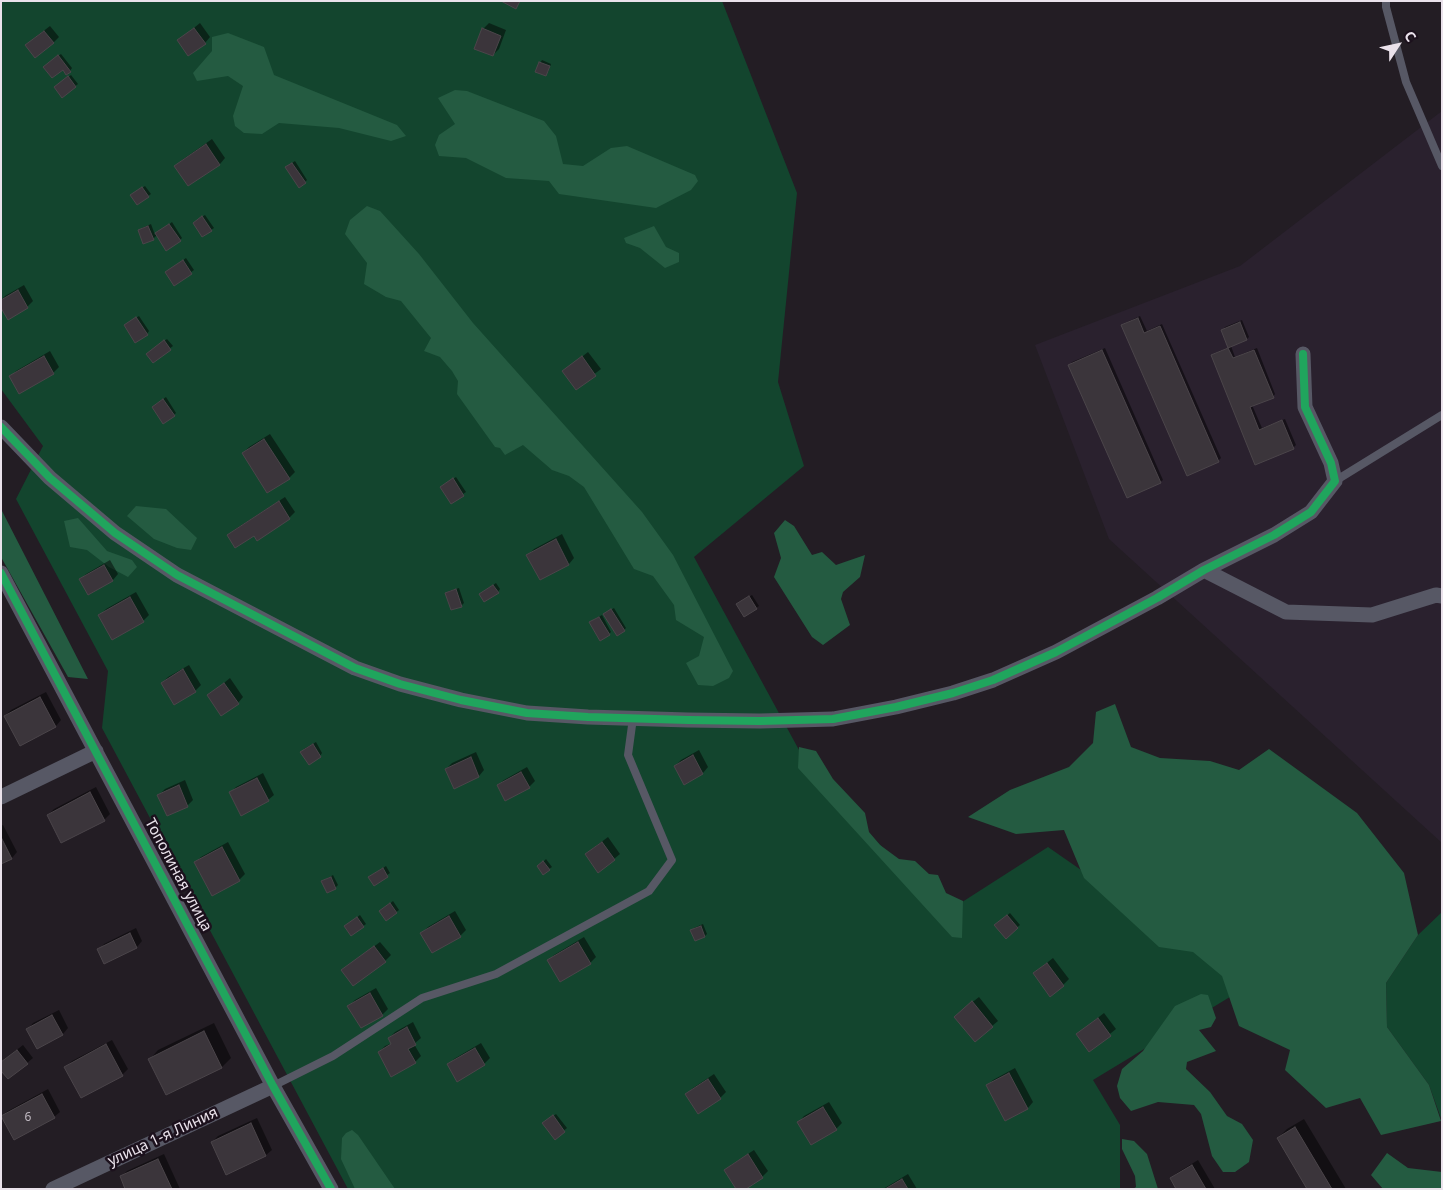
<!DOCTYPE html>
<html>
<head>
<meta charset="utf-8">
<style>
	body { margin:0 }
	#map { position:relative; width:1443px; height:1190px; overflow:hidden; background:#231d24; font-family:"Noto Sans",sans-serif }
	canvas { display:block }
	.frame { position:absolute; inset:0; border:2px solid #eae2eb; pointer-events:none }
	.north { position:absolute; left:1373px; top:20px; width:50px; height:50px; -webkit-text-stroke:4px #1c111d; paint-order:stroke; rotate:55deg; font-size:14px; font-weight:700; line-height:20px; text-align:center; color:#eae2eb }
	.north::after { content:''; display:block; margin:auto; width:18px; height:22px; background:#eae2eb; clip-path:polygon(50% 0,100% 100%,50% 72%,0 100%) }
</style>
</head>
<body>
<div id="map">
<canvas width="1443" height="1190"></canvas>
<div class="frame"></div>
<div class="north">С</div>
</div>
<script>
const context = document.querySelector('canvas').getContext('2d');
context.lineJoin = 'round';
function fillPath(path, color) { context.fillStyle = color; context.fill(path, 'evenodd'); }
const toPath = rows => new Path2D(rows.map(r => 'M' + r).join(''));
function strokePath(path, color, width, dash) { context.strokeStyle = color; context.lineWidth = width; context.lineCap = dash ? 'butt' : 'round'; context.setLineDash(dash || []); context.stroke(path); }
function label(font, color, halo, rows, align = 'center') {
  context.font = font + ' "Noto Sans",sans-serif'; context.lineWidth = 5; context.setLineDash([]); context.textBaseline = 'middle'; context.strokeStyle = halo; context.fillStyle = color; for (const [text, x, y, turn = 0] of rows) {
    context.save(); context.translate(x, y); context.rotate((+turn || 0) * Math.PI / 180); context.textAlign = isNaN(turn) ? turn : align; if (halo) context.strokeText(text, 0, 0); context.fillText(text, 0, 0); context.restore();
  }
}
const industrial = toPath([
	[1442,111,1442,843,1109,539,1035,345,1240,266]
]);
const green = toPath([
	[1,1,722,1,797,193,778,382,804,466,694,557,811,772,945,913,1048,847,1248,986,1093,1080,1120,1125,1120,1189,348,1189,102,728,108,671,16,499,43,446,1,389],
	[1442,912,1442,1121,1429,1085,1387,1027,1386,983,1418,935]
]);
const forest = toPath([
	[228,33,264,47,274,75,397,125,406,136,391,141,339,128,279,123,262,134,244,133,235,126,233,116,243,86,228,76,197,81,193,73,212,51,212,37],
	[455,90,467,91,544,121,556,136,563,164,583,166,611,148,627,146,695,175,698,181,691,190,656,208,559,194,549,181,506,178,466,158,439,156,435,145,439,135,455,124,438,98],
	[367,206,380,211,419,254,473,323,642,512,673,555,733,671,729,678,713,686,698,685,686,663,699,656,704,637,676,620,674,605,653,576,634,569,584,487,569,476,552,470,523,445,505,455,500,448,495,447,457,394,458,381,452,371,440,357,424,351,431,338,401,301,386,297,364,284,367,263,345,234,350,220],
	[654,226,666,247,679,253,679,262,665,268,640,248,626,243,624,238],
	[136,506,166,509,197,538,191,550,177,548,154,539,127,516],
	[1,509,88,679,68,677,1,557],
	[78,518,107,551,132,560,137,567,128,577,109,567,87,550,70,547,64,521],
	[785,520,794,526,812,555,822,552,836,565,865,555,860,577,843,592,841,599,850,625,823,645,812,637,774,577,781,558,774,533],
	[1115,704,1131,747,1160,758,1210,761,1239,770,1269,749,1357,813,1404,873,1418,935,1386,983,1387,1027,1429,1085,1441,1121,1381,1135,1360,1098,1326,1108,1285,1070,1290,1050,1239,1026,1222,976,1193,952,1159,947,1084,878,1064,830,1016,834,968,817,1010,790,1069,767,1093,743,1096,712],
	[799,747,816,751,833,779,865,813,869,832,880,845,899,859,915,861,929,874,938,875,946,893,963,901,962,938,952,937,798,768],
	[1201,994,1208,995,1216,1018,1211,1027,1199,1030,1216,1051,1187,1062,1186,1069,1210,1092,1227,1116,1242,1124,1253,1140,1249,1162,1235,1172,1223,1172,1212,1156,1201,1114,1194,1105,1158,1102,1131,1111,1120,1098,1117,1086,1122,1069,1143,1051,1175,1006],
	[352,1130,358,1135,395,1189,355,1189,341,1159,342,1138,346,1133],
	[1122,1139,1134,1141,1147,1154,1158,1189,1133,1189,1136,1187,1135,1176,1122,1149],
	[1387,1153,1408,1168,1442,1172,1442,1189,1383,1189,1371,1175]
]);
const shadow = toPath([
	[200,23,210,37,205,43,179,40],
	[489,23,506,30,499,49,493,55,483,29],
	[50,26,59,37,53,43,33,39],
	[61,54,72,68,70,71,47,64],
	[542,60,551,64,548,72,546,74,540,63],
	[71,75,78,84,62,96,58,85],
	[212,139,225,158,220,164,189,184,176,166,182,160],
	[295,161,307,180,305,182,289,165],
	[145,186,151,194,148,196,135,193],
	[205,215,214,228,211,230,197,220],
	[172,222,182,238,180,240,157,235,153,239,139,231,142,228,151,224,155,235],
	[186,258,194,270,174,284,169,270],
	[24,285,33,301,27,307,1,306,1,300,5,296],
	[139,316,149,331,147,334,128,323],
	[1140,316,1147,331,1162,324,1221,458,1219,460,1187,474,1122,325,1125,323],
	[1242,320,1249,337,1247,339,1231,346,1235,357,1257,348,1275,394,1273,397,1252,405,1262,428,1285,419,1296,445,1293,448,1256,463,1212,355,1215,353,1229,347,1223,330,1225,327],
	[167,339,173,346,153,361,150,351],
	[1105,348,1163,480,1160,482,1070,365,1072,362],
	[50,351,59,367,53,373,11,377,16,371],
	[588,352,601,369,576,388,564,371],
	[166,397,176,413,174,415,156,404],
	[270,434,295,472,289,478,243,453,249,447],
	[456,477,466,492,451,502,444,485],
	[285,497,295,512,289,518,228,535,234,530],
	[562,534,574,558,569,564,540,579,528,555,534,549],
	[110,560,118,574,113,580,89,594,81,579,86,574],
	[496,583,500,589,498,592,480,594],
	[459,588,464,603,461,606,447,593,449,591],
	[136,592,149,615,143,621,112,638,100,615,106,609],
	[752,595,759,606,756,608,741,602],
	[614,608,626,628,624,630,607,612],
	[602,615,611,632,609,634,593,620],
	[189,665,201,685,195,691,174,703,162,683,168,677],
	[230,678,243,697,238,703,208,696],
	[46,692,61,720,56,726,20,745,5,716,11,710],
	[316,742,322,753,320,756,304,749],
	[699,750,708,767,703,773,685,783,675,766,681,760],
	[476,752,484,770,479,776,446,769,452,763],
	[527,767,535,781,529,787,498,785,504,780],
	[263,773,274,795,268,800,230,793,236,787],
	[185,780,193,800,187,806,159,795,165,789],
	[96,787,110,814,104,820,48,815,54,809],
	[3,825,17,852,12,858,1,863,1,826],
	[608,837,620,854,614,859,592,849],
	[228,842,245,874,239,880,195,863,201,857],
	[546,859,552,867,549,869,541,864],
	[386,866,390,873,374,884,372,875],
	[333,875,338,885,335,888,323,881],
	[393,901,399,910,387,919,383,909],
	[455,911,466,930,460,936,422,933,428,927],
	[1010,913,1020,925,1006,937,996,925],
	[360,915,366,924,351,935,348,924],
	[703,924,707,934,705,936,692,930,694,928],
	[136,928,142,941,137,947,99,950,104,944],
	[584,937,596,957,590,963,560,980,548,961,554,955],
	[380,942,391,955,385,961,349,965],
	[1053,958,1069,979,1063,985,1034,973],
	[376,988,388,1009,382,1015,361,1027,349,1006,355,1000],
	[979,997,998,1021,992,1026,961,1011],
	[59,1010,68,1028,63,1034,37,1048,28,1029,33,1023],
	[1104,1013,1116,1029,1089,1051,1077,1034],
	[413,1022,421,1038,414,1044,421,1056,415,1062,379,1052,385,1046,392,1043,389,1038,395,1032],
	[214,1023,231,1058,222,1067,167,1094,150,1059,158,1050],
	[112,1040,128,1069,122,1075,66,1067,72,1061],
	[481,1043,490,1058,484,1064,449,1065,454,1059],
	[23,1045,33,1058,27,1063,1,1062],
	[1015,1068,1033,1102,1028,1108,1006,1120,987,1086,993,1080],
	[714,1074,726,1092,720,1098,687,1094,693,1088],
	[48,1089,60,1112,54,1117,2,1116,8,1111],
	[829,1102,842,1123,836,1129,799,1122,804,1116],
	[556,1114,567,1128,555,1138,547,1121],
	[257,1118,272,1150,266,1155,227,1173,212,1142,218,1136],
	[1304,1119,1346,1189,1309,1189,1278,1138,1287,1129],
	[754,1150,768,1171,762,1177,744,1189,726,1170,731,1165],
	[164,1154,180,1189,127,1189,121,1177,127,1171],
	[1198,1160,1215,1189,1178,1189,1171,1178,1177,1173],
	[908,1174,917,1189,883,1189]
]);
const building = toPath([
	[501,1,520,1,516,9,501,1],
	[194,28,206,44,188,56,177,40,194,28],
	[482,28,501,36,493,56,474,49,482,28],
	[44,31,54,43,35,58,25,45,44,31],
	[58,55,71,72,66,75,63,70,52,78,43,67,58,55],
	[539,62,550,66,546,76,535,72,539,62],
	[68,76,76,87,62,98,54,87,68,76],
	[206,144,220,165,188,186,174,166,206,144],
	[292,163,306,183,299,188,285,167,292,163],
	[142,187,149,197,137,205,130,195,142,187],
	[202,216,212,231,202,237,193,223,202,216],
	[169,224,181,241,166,251,155,233,169,224],
	[148,226,154,240,143,244,138,230,148,226],
	[183,260,192,274,174,286,165,272,183,260],
	[18,290,28,308,8,320,1,308,1,300,18,290],
	[136,317,148,335,135,343,124,325,136,317],
	[1138,318,1144,333,1160,326,1219,462,1187,476,1121,325,1138,318],
	[1240,322,1247,340,1228,348,1221,330,1240,322],
	[164,340,171,350,153,363,146,354,164,340],
	[1228,348,1233,358,1254,350,1274,398,1250,407,1259,430,1282,420,1294,449,1255,465,1211,355,1228,348],
	[1102,350,1161,483,1127,498,1068,365,1102,350],
	[44,356,54,374,19,394,9,376,44,356],
	[582,356,596,376,576,390,562,371,582,356],
	[163,399,175,416,163,424,152,407,163,399],
	[264,439,290,479,267,493,242,453,264,439],
	[453,478,464,496,451,504,440,487,453,478],
	[279,501,290,519,257,541,254,536,235,548,227,535,279,501],
	[556,539,569,565,540,580,526,555,556,539],
	[104,565,113,581,88,595,79,579,104,565],
	[493,585,499,593,484,602,479,594,493,585],
	[456,589,462,607,451,610,445,593,456,589],
	[749,596,757,609,744,617,736,604,749,596],
	[130,597,144,622,112,640,98,615,130,597],
	[611,609,625,631,617,636,603,614,611,609],
	[599,617,610,635,600,641,589,622,599,617],
	[183,669,196,692,174,705,161,683,183,669],
	[224,683,239,704,221,716,207,695,224,683],
	[40,697,56,727,20,746,4,716,40,697],
	[313,744,321,757,309,765,300,752,313,744],
	[693,755,703,774,684,785,674,766,693,755],
	[471,757,479,777,454,789,445,769,471,757],
	[521,772,530,788,505,801,497,785,521,772],
	[257,778,269,801,241,816,229,792,257,778],
	[179,785,188,807,167,816,157,795,179,785],
	[90,792,105,821,61,843,47,815,90,792],
	[1,837,12,859,1,864,1,837],
	[602,842,615,860,598,873,585,854,602,842],
	[222,847,240,881,212,896,194,862,222,847],
	[543,861,550,870,543,875,537,866,543,861],
	[383,868,388,877,374,886,368,877,383,868],
	[331,877,336,889,327,893,321,881,331,877],
	[390,903,397,913,386,921,379,911,390,903],
	[1007,915,1018,928,1006,939,994,925,1007,915],
	[449,916,461,937,432,953,420,933,449,916],
	[357,917,364,927,351,936,344,926,357,917],
	[701,926,705,937,695,941,690,930,701,926],
	[130,933,137,948,104,964,97,949,130,933],
	[578,942,591,964,560,982,547,960,578,942],
	[374,946,386,962,353,986,341,970,374,946],
	[1047,963,1064,986,1050,997,1033,973,1047,963],
	[370,993,383,1016,361,1028,347,1006,370,993],
	[972,1001,993,1027,975,1042,954,1017,972,1001],
	[52,1015,63,1035,37,1049,26,1029,52,1015],
	[1098,1018,1111,1036,1089,1052,1076,1034,1098,1018],
	[407,1027,416,1045,408,1049,416,1063,391,1077,378,1052,391,1044,388,1038,407,1027],
	[204,1031,222,1068,166,1095,148,1059,204,1031],
	[106,1044,123,1076,81,1098,64,1067,106,1044],
	[475,1048,485,1065,457,1082,447,1064,475,1048],
	[17,1050,28,1064,8,1079,1,1071,1,1062,17,1050],
	[1009,1073,1028,1109,1005,1121,986,1085,1009,1073],
	[708,1079,721,1099,698,1114,685,1094,708,1079],
	[42,1094,55,1118,14,1140,1,1116,42,1094],
	[823,1107,837,1130,811,1145,797,1122,823,1107],
	[553,1115,565,1132,555,1140,542,1123,553,1115],
	[251,1123,266,1156,226,1175,211,1142,251,1123],
	[1295,1127,1332,1189,1307,1189,1277,1138,1295,1127],
	[748,1154,763,1178,746,1189,736,1189,724,1170,748,1154],
	[158,1159,172,1189,125,1189,120,1176,158,1159],
	[1192,1165,1206,1189,1176,1189,1170,1178,1192,1165],
	[902,1179,908,1189,885,1189,902,1179]
]);
const lane = toPath([
	[1386,1,1386,7,1406,82,1442,166],
	[1335,481,1442,415],
	[273,1086,333,1056,422,998,496,974,649,891,672,860,628,755,633,718]
]);
const street = toPath([
	[1,427,50,478,115,533,177,575,355,668,400,684,461,700,527,713,588,717,688,720,760,721,833,719,896,707,953,693,993,680,1056,652,1157,598,1204,570,1274,535,1311,512,1335,481,1331,463,1305,407,1303,354],
	[1204,570,1286,612,1372,615,1436,595,1442,596],
	[1,573,273,1086,331,1189],
	[1,797,96,751],
	[53,1189,273,1086]
]);
const cycleway = toPath([
	[1,427,50,478,115,533,177,575,355,668,400,684,461,700,527,713,588,717,688,720,760,721,833,719,896,707,953,693,993,680,1056,652,1157,598,1204,570,1274,535,1311,512,1335,481,1331,463,1305,407,1303,354],
	[1,573,273,1086,331,1189]
]);
const numberNames = [
	["6",28,1118]
];
const streetNames = [
	["Тополиная улица",178,875,62],
	["улица 1-я Линия",163,1137,-25]
];
fillPath(industrial, '#2a212e');
fillPath(green, '#13452e');
fillPath(forest, '#245b41');
fillPath(shadow, '#0007');
fillPath(building, '#3b353b');
strokePath(building, '#4b454a', 1);
strokePath(lane, '#575865', 8);
strokePath(street, '#575865', 15);
strokePath(cycleway, '#20a55d', 8);
label('12px', '#beb7bf', null, numberNames);
label('15px', '#eae2eb', '#1c111d', streetNames);
</script>
</body>
</html>
